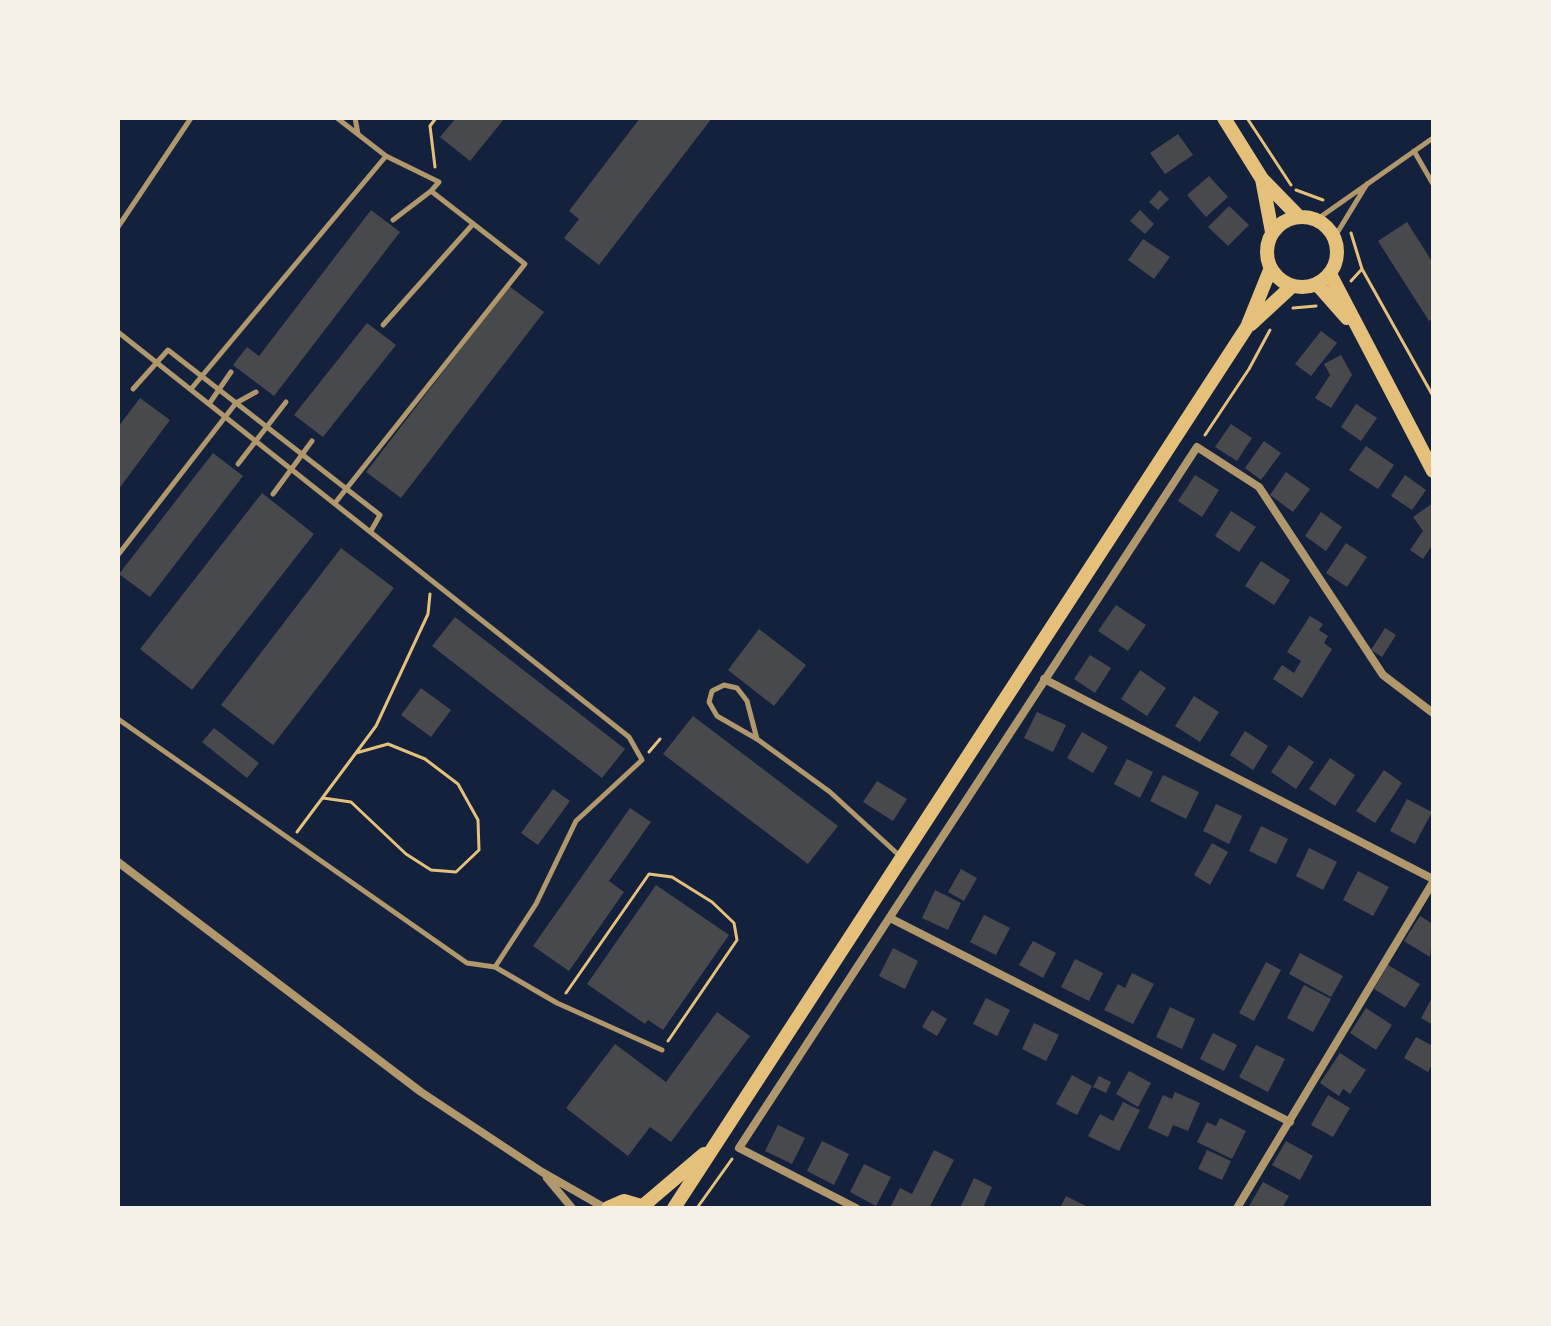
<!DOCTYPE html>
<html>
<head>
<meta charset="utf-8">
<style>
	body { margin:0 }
	#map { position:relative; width:1551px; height:1326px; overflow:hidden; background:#14213d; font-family:"PT Sans Narrow",sans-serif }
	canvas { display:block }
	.frame { position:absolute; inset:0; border:120px solid #f6f1e7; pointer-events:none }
</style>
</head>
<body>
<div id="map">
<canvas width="1551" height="1326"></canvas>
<div class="frame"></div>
</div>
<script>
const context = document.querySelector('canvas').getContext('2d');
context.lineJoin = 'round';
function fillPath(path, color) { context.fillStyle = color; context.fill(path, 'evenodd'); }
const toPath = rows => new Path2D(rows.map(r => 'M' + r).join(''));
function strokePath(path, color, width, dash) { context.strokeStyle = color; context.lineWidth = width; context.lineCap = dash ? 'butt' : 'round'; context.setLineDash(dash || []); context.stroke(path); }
const building = toPath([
	[456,118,505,118,470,161,440,137],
	[640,118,712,118,599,265,564,238,579,219,569,211],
	[1178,134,1193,155,1165,174,1150,153],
	[1209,176,1228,197,1206,217,1187,195],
	[1160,190,1169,199,1158,210,1149,202],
	[1229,206,1249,225,1228,246,1208,227],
	[371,210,400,232,274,396,233,365,247,347,259,356],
	[1140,210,1154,224,1145,234,1130,221],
	[1407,222,1433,263,1433,318,1429,321,1378,241],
	[1143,239,1170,257,1154,279,1128,260],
	[509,286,544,312,401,498,366,472],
	[367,323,396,345,323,437,294,415],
	[1321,331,1337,343,1311,376,1295,364],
	[1341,355,1352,375,1331,408,1315,398,1330,375,1324,364],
	[140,398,170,420,118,490,118,427],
	[1356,404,1377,418,1361,441,1341,427],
	[1231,424,1252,438,1237,461,1215,447],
	[1264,441,1281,453,1261,480,1245,468],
	[1366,446,1394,465,1378,489,1349,470],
	[213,453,243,476,150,597,119,574],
	[1286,472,1310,489,1293,512,1270,495],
	[1195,475,1219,490,1202,517,1178,501],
	[1405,475,1426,490,1412,510,1391,496],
	[262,493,314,534,192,690,140,649],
	[1433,503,1433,544,1423,559,1410,550,1423,531,1413,517],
	[1231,511,1256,527,1239,552,1215,536],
	[1321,512,1342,527,1326,551,1305,536],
	[1346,543,1367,557,1347,587,1326,573],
	[341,548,394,588,273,745,221,705],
	[1261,561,1290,580,1274,605,1245,586],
	[1116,605,1146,625,1128,651,1098,631],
	[1310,616,1323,624,1319,630,1328,636,1324,643,1332,649,1302,698,1273,679,1282,665,1294,673,1301,661,1287,652],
	[455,617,625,749,602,778,432,646],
	[1385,628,1396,635,1382,657,1371,650],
	[759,629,806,665,774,706,728,670],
	[1090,655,1111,668,1095,693,1074,679],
	[1140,670,1166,688,1147,716,1121,699],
	[421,688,451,710,431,737,401,715],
	[1194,696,1219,712,1200,742,1175,726],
	[1037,712,1066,725,1053,752,1024,738],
	[693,716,838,826,808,864,663,754],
	[214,728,259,763,247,778,202,742],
	[1245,731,1268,746,1253,770,1230,755],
	[1082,732,1108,747,1093,773,1067,758],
	[1289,745,1314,762,1296,789,1271,772],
	[1330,758,1355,775,1335,806,1309,789],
	[1127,759,1153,772,1140,798,1114,784],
	[1384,770,1402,783,1375,823,1356,811],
	[1163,775,1199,792,1186,819,1150,801],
	[877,781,907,799,893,821,863,802],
	[553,789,570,801,538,845,521,833],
	[1407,799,1432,812,1415,844,1390,831],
	[1216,804,1242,816,1229,844,1203,831],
	[630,808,651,822,609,881,624,892,569,971,533,946],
	[1261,826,1288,839,1276,864,1249,851],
	[1212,843,1228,852,1210,885,1194,875],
	[1309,848,1337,862,1323,890,1296,876],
	[961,869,977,878,964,901,948,892],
	[1358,871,1389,887,1373,916,1343,900],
	[656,885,729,935,663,1030,648,1020,645,1024,587,984],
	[935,890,961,903,948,930,922,918],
	[984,915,1010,928,996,955,970,942],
	[1420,916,1433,924,1430,957,1404,941],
	[1033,941,1056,953,1043,978,1019,965],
	[893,948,918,961,905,989,879,976],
	[1300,953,1343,976,1331,997,1289,974],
	[1075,959,1103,973,1089,1001,1061,987],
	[1266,962,1281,970,1254,1021,1239,1013],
	[1388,965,1420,984,1405,1008,1374,989],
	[1132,973,1154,984,1133,1024,1104,1010,1118,984,1125,988],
	[1304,985,1331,999,1313,1032,1287,1018],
	[1433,996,1433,1025,1421,1018],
	[986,998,1010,1010,997,1036,973,1024],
	[1170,1007,1195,1019,1182,1049,1156,1037],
	[1366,1008,1392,1025,1376,1050,1350,1033],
	[932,1010,947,1019,937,1036,922,1027],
	[717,1012,750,1036,671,1142,650,1127,628,1156,566,1108,615,1044,666,1082],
	[1034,1023,1059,1035,1046,1061,1022,1049],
	[1213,1033,1237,1045,1224,1071,1200,1059],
	[1416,1037,1433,1046,1433,1063,1428,1072,1404,1058],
	[1256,1045,1285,1059,1268,1092,1239,1077],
	[1340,1053,1366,1070,1350,1094,1343,1089,1339,1096,1320,1083],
	[1129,1071,1151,1083,1138,1107,1116,1094],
	[1072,1075,1092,1086,1077,1115,1056,1104],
	[1099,1076,1111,1082,1106,1093,1093,1087],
	[1175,1092,1200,1103,1188,1131,1173,1125,1168,1137,1148,1128,1163,1095,1172,1099],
	[1328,1095,1350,1108,1333,1137,1311,1125],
	[1123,1102,1140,1110,1119,1151,1088,1136,1100,1114,1113,1121],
	[1220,1118,1246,1131,1232,1159,1197,1142,1207,1122,1216,1126],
	[778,1125,805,1138,792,1164,765,1151],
	[822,1141,849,1154,834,1185,807,1171],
	[1286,1141,1313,1156,1300,1180,1272,1165],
	[934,1150,954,1160,929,1208,890,1208,900,1188,912,1194],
	[1207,1150,1231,1161,1222,1180,1198,1169],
	[864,1164,891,1177,876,1206,850,1192],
	[974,1178,992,1187,983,1208,960,1208],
	[1263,1182,1289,1196,1282,1208,1248,1208],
	[1066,1196,1090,1208,1060,1208]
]);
const path = toPath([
	[1247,118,1291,185],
	[435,167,430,126,436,118],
	[1296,190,1323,200],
	[1351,233,1362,269,1433,396],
	[1351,281,1362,269],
	[1293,308,1316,306],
	[1205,435,1249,369,1270,330],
	[649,752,660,739],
	[323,798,351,802,406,854,431,870,456,872,479,850,478,820,458,784,425,759,388,744,356,753],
	[297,832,376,726,428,614,430,594],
	[566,993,649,874,672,877,712,902,734,923,737,940,668,1041],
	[697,1208,732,1159]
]);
const service = toPath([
	[355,118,358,134],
	[1414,151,1433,184],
	[393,220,431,191],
	[1316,220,1433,138],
	[118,227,191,118],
	[1334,238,1367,184],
	[383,325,473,224],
	[118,332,629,737,642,760,576,821,536,904,495,967],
	[133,389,168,350,380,515,371,531],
	[191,389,386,156],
	[209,404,231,372],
	[238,464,286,402],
	[273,494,312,441],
	[335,503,525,264,431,191,439,182,386,156,337,118],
	[118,555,236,403,256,392],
	[118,719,467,963,495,967,557,1003,662,1050],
	[757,739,747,701,737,688,724,685,712,691,709,702,717,716,757,739,830,792,901,857]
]);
const minor = toPath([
	[1044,679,1433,879],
	[118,862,421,1092,542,1172,605,1208],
	[890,918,1290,1122],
	[547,1178,572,1208],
	[856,1208,739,1148,1197,447,1259,487,1383,675,1433,713],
	[1237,1208,1433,882]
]);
const secondary = toPath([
	[1224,118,1262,179,1299,217],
	[1262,179,1272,232],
	'1267 252a35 35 0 1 1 70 0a35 35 0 1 1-70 0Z',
	[1330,274,1433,471],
	[1317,284,1347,318],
	[1251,324,1291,287],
	[644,1205,704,1154],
	[608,1208,624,1201,648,1208],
	[674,1208,1247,327,1270,270]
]);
fillPath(building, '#48494c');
strokePath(path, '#e5c07b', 3);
strokePath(service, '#b1986c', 5);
strokePath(minor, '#b1986c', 8);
strokePath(secondary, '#e5c07b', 14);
</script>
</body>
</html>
